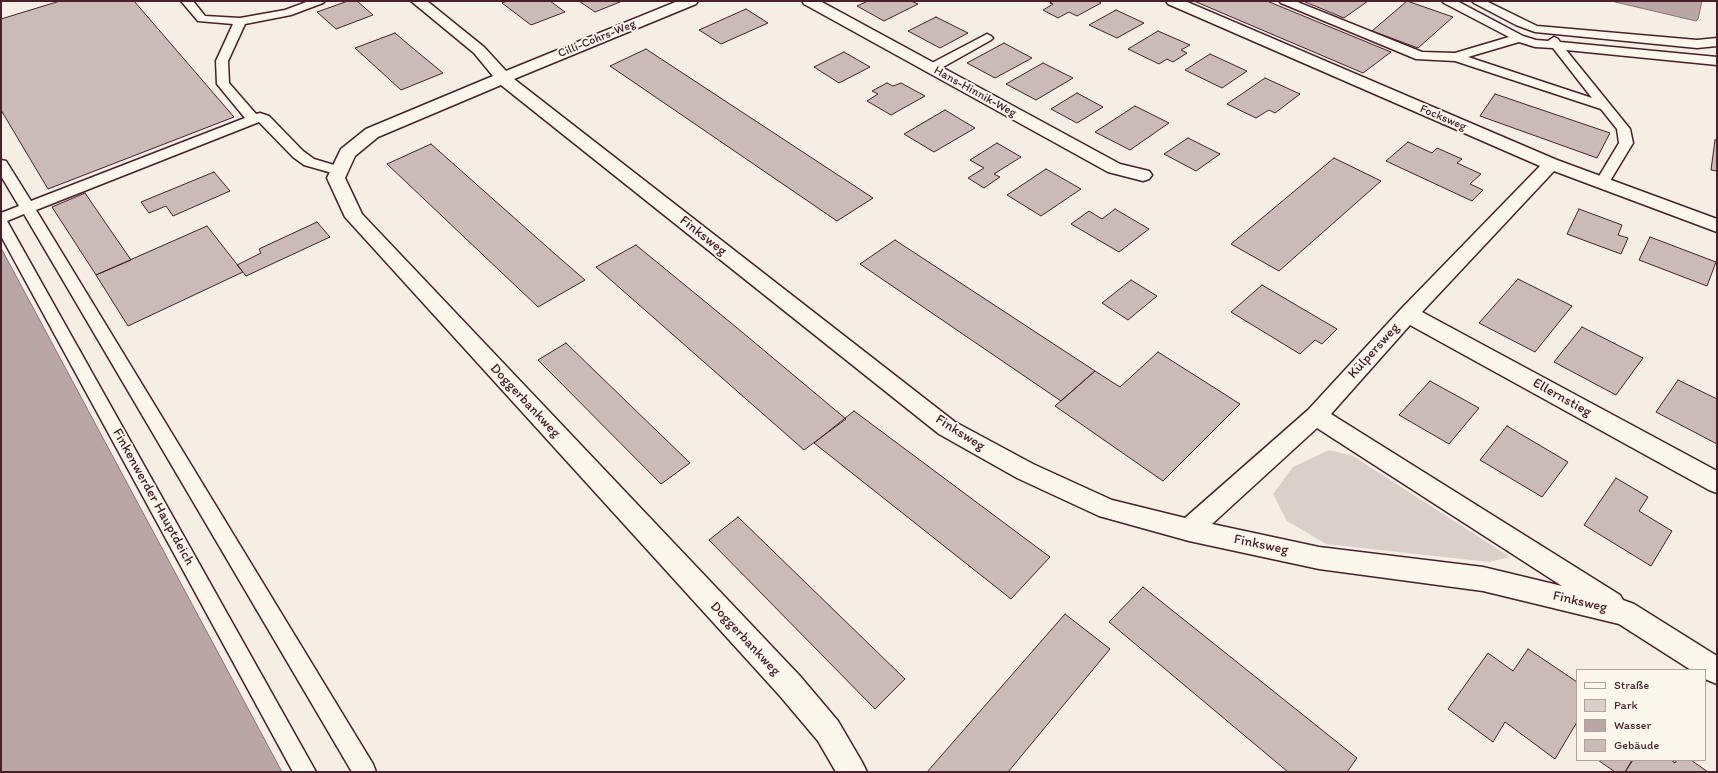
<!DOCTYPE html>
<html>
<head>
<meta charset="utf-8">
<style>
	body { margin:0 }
	#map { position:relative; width:1718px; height:773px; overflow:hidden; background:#f4eee4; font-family:Itim,sans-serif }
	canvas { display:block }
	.frame { position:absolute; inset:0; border:2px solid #4a1f2b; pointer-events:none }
	.legend { position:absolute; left:1576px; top:669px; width:130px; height:92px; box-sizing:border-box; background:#fbf7ec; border:1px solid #b4a19f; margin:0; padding:5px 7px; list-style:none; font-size:12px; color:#4a1f2b }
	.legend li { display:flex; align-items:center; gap:8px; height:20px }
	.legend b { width:20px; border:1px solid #b4a19f }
</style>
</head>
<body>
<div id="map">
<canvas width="1718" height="773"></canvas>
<div class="frame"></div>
<ul class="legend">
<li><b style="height:5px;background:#fbf7ec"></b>Straße</li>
<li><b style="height:11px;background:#dbd0c9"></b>Park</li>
<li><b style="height:11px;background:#baa7a5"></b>Wasser</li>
<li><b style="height:11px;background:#cabbb6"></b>Gebäude</li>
</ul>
</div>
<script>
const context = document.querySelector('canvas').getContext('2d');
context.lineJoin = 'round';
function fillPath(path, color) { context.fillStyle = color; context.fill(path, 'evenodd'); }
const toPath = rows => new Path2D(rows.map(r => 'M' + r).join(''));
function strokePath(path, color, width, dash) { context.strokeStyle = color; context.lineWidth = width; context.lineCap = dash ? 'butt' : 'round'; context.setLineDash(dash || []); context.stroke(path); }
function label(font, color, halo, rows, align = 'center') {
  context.font = font + ' Itim,sans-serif'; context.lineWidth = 4; context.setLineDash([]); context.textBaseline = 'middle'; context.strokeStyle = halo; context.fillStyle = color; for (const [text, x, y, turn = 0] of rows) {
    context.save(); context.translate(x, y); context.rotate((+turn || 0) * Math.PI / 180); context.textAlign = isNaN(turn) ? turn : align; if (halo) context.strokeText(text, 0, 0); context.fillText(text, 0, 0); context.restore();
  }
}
const green = toPath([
	[1329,450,1353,456,1510,557,1489,562,1326,544,1287,521,1273,494,1293,467]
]);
const water = toPath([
	[1611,1,1702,1,1698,19,1696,21,1611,1],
	[1,248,282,772,1,772,1,248]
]);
const building = toPath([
	[60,1,134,1,234,117,48,189,1,110,1,19,60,1],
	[348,1,357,1,373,15,336,29,317,12,348,1],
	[507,1,550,1,565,12,531,25,502,3,507,1],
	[579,1,618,1,620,2,595,12,579,1],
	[868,1,911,1,918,4,884,21,857,6,868,1],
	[1053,1,1098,1,1101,3,1077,16,1069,12,1058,18,1043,10,1053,4,1050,3,1053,1],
	[1194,1,1267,1,1391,52,1363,73,1194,1],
	[1303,1,1368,1,1344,18,1303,1],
	[1407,1,1453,17,1418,48,1372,31,1407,1],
	[746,9,768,23,721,44,699,30,746,9],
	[1116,10,1144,23,1117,38,1089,25,1116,10],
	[936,17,968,33,940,48,908,31,936,17],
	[1158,31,1190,45,1181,50,1187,53,1173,62,1167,59,1159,64,1128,49,1158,31],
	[395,33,409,45,443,73,401,90,355,48,395,33],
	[1004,43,1032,58,995,78,967,63,1004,43],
	[646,49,873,198,837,221,610,66,646,49],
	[844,52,870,67,839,83,814,67,844,52],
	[1210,54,1247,71,1222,88,1185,70,1210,54],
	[1043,63,1073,78,1036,100,1006,84,1043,63],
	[1265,78,1300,94,1275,113,1269,110,1256,118,1227,104,1265,78],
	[887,83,893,86,901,83,925,96,891,115,867,101,878,94,872,91,887,83],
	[1077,93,1103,107,1077,123,1051,109,1077,93],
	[1495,94,1610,133,1597,158,1480,116,1495,94],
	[1135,106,1169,123,1130,150,1095,132,1135,106],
	[945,110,975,128,934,152,904,134,945,110],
	[1188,138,1220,154,1196,171,1164,154,1188,138],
	[1715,140,1717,140,1717,171,1711,170,1715,140],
	[1408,142,1432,153,1437,148,1462,159,1457,163,1481,174,1470,184,1483,190,1472,201,1386,161,1408,142],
	[997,143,1021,157,994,174,1000,177,984,188,968,178,984,168,970,160,997,143],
	[431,144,555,254,585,280,538,307,387,164,431,144],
	[1334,158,1381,181,1279,271,1231,244,1334,158],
	[1046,169,1081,189,1041,216,1007,195,1046,169],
	[214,172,230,191,173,216,166,206,149,213,141,202,214,172],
	[85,193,131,260,96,275,52,207,85,193],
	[1115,209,1149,229,1119,252,1071,224,1089,211,1102,219,1115,209],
	[1579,209,1622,225,1618,235,1628,238,1621,254,1567,234,1579,209],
	[317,222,330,237,246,276,237,265,261,253,259,249,317,222],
	[207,226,243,272,128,326,96,275,207,226],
	[1650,237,1716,262,1707,286,1639,260,1650,237],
	[895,240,1095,371,1061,401,860,264,895,240],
	[636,245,736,327,846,419,804,450,596,267,636,245],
	[1518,279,1572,306,1535,352,1479,323,1518,279],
	[1131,280,1157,296,1128,320,1102,303,1131,280],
	[1262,285,1337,329,1322,344,1315,340,1300,354,1231,312,1262,285],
	[1582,327,1643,358,1616,395,1554,362,1582,327],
	[566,343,690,463,661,484,538,360,566,343],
	[1158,352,1240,404,1163,481,1055,406,1095,371,1120,387,1158,352],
	[1678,380,1717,399,1717,444,1656,412,1678,380],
	[1430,381,1479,408,1449,444,1399,415,1430,381],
	[854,411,1050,557,1011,599,814,443,854,411],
	[1507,426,1568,462,1542,497,1480,460,1507,426],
	[1616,478,1648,497,1639,511,1672,531,1651,566,1584,525,1616,478],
	[738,517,905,679,875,709,709,540,738,517],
	[1143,587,1357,758,1347,772,1288,772,1109,622,1143,587],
	[1065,614,1110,649,1008,772,927,772,1065,614],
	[1528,649,1577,682,1577,722,1555,759,1505,722,1493,742,1448,709,1488,653,1513,671,1528,649],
	[1598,760,1633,760,1625,772,1615,772,1598,760],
	[1632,760,1671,760,1675,763,1677,760,1691,760,1708,772,1625,772,1632,760]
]);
const lane = toPath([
	[181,1,193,1,205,16,240,18,285,10,309,1,325,1,323,3,291,15,245,24,228,61,229,83,256,114,260,113,269,116,303,151,314,159,344,168,346,171,344,174,339,175,304,165,293,157,259,122,36,210,373,764,376,772,352,772,24,214,7,221,316,772,293,772,1,236,1,213,19,206,1,176,1,160,6,161,31,201,245,118,217,84,216,61,233,24,198,21,181,1],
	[1279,1,1295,1,1422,52,1455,53,1509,37,1444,3,1442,1,1457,1,1523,36,1536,40,1548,41,1554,37,1558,39,1560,42,1717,57,1717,65,1566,50,1630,129,1633,143,1607,186,1602,187,1597,186,1595,183,1619,143,1617,129,1601,109,1455,61,1416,59,1281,3,1279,1],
	[1519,42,1535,47,1553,48,1592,98,1468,57,1519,42],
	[1472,1,1486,1,1537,26,1697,40,1717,38,1717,46,1697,48,1535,32,1516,25,1474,3,1472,1],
	[987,34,991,36,993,38,991,40,936,71,932,72,928,71,926,68,928,65,987,34]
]);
const street = toPath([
	[411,1,427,1,484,47,506,71,678,1,698,1,696,4,514,79,955,422,1033,464,1112,500,1185,518,1308,410,1401,309,1540,166,1168,4,1166,1,1185,1,1557,160,1717,219,1717,232,1554,171,1422,312,1717,471,1717,493,1709,490,1410,325,1331,414,1620,595,1623,600,1634,604,1717,656,1717,684,1705,679,1705,670,1691,670,1619,624,1483,591,1319,569,1189,541,1099,516,1017,478,939,434,501,85,378,137,355,156,345,178,362,214,800,676,838,721,862,762,867,772,836,772,818,741,780,696,345,217,327,178,341,149,366,129,493,76,474,53,411,1],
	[1317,428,1562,586,1483,567,1319,547,1212,524,1317,428],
	[802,1,820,1,1120,164,1149,171,1152,175,1149,179,1143,181,1108,172,804,4,802,1]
]);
const farStreetnames = [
	["Cilli-Cohrs-Weg",597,39,-22],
	["Hans-Hinnik-Weg",975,92,29],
	["Focksweg",1443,118,23]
];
const streetNames = [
	["Finksweg",703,236,38],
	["Külpersweg",1374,351,-48],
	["Ellernstieg",1562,398,29],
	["Doggerbankweg",525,401,47],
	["Finksweg",960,433,32],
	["Finkenwerder Hauptdeich",153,497,61],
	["Finksweg",1261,545,12],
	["Finksweg",1580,602,13],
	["Doggerbankweg",745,639,47]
];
fillPath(green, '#dbd0c9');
fillPath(water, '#baa7a5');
strokePath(water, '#8d7174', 1);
fillPath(building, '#cabbb6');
strokePath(building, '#4a1f2b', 1);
strokePath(lane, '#4a1f2b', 3);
strokePath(street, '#4a1f2b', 3);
fillPath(lane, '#fbf7ec');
fillPath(street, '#fbf7ec');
label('12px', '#4a1f2b', '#fbf7ec', farStreetnames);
label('14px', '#4a1f2b', '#fbf7ec', streetNames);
</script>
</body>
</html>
